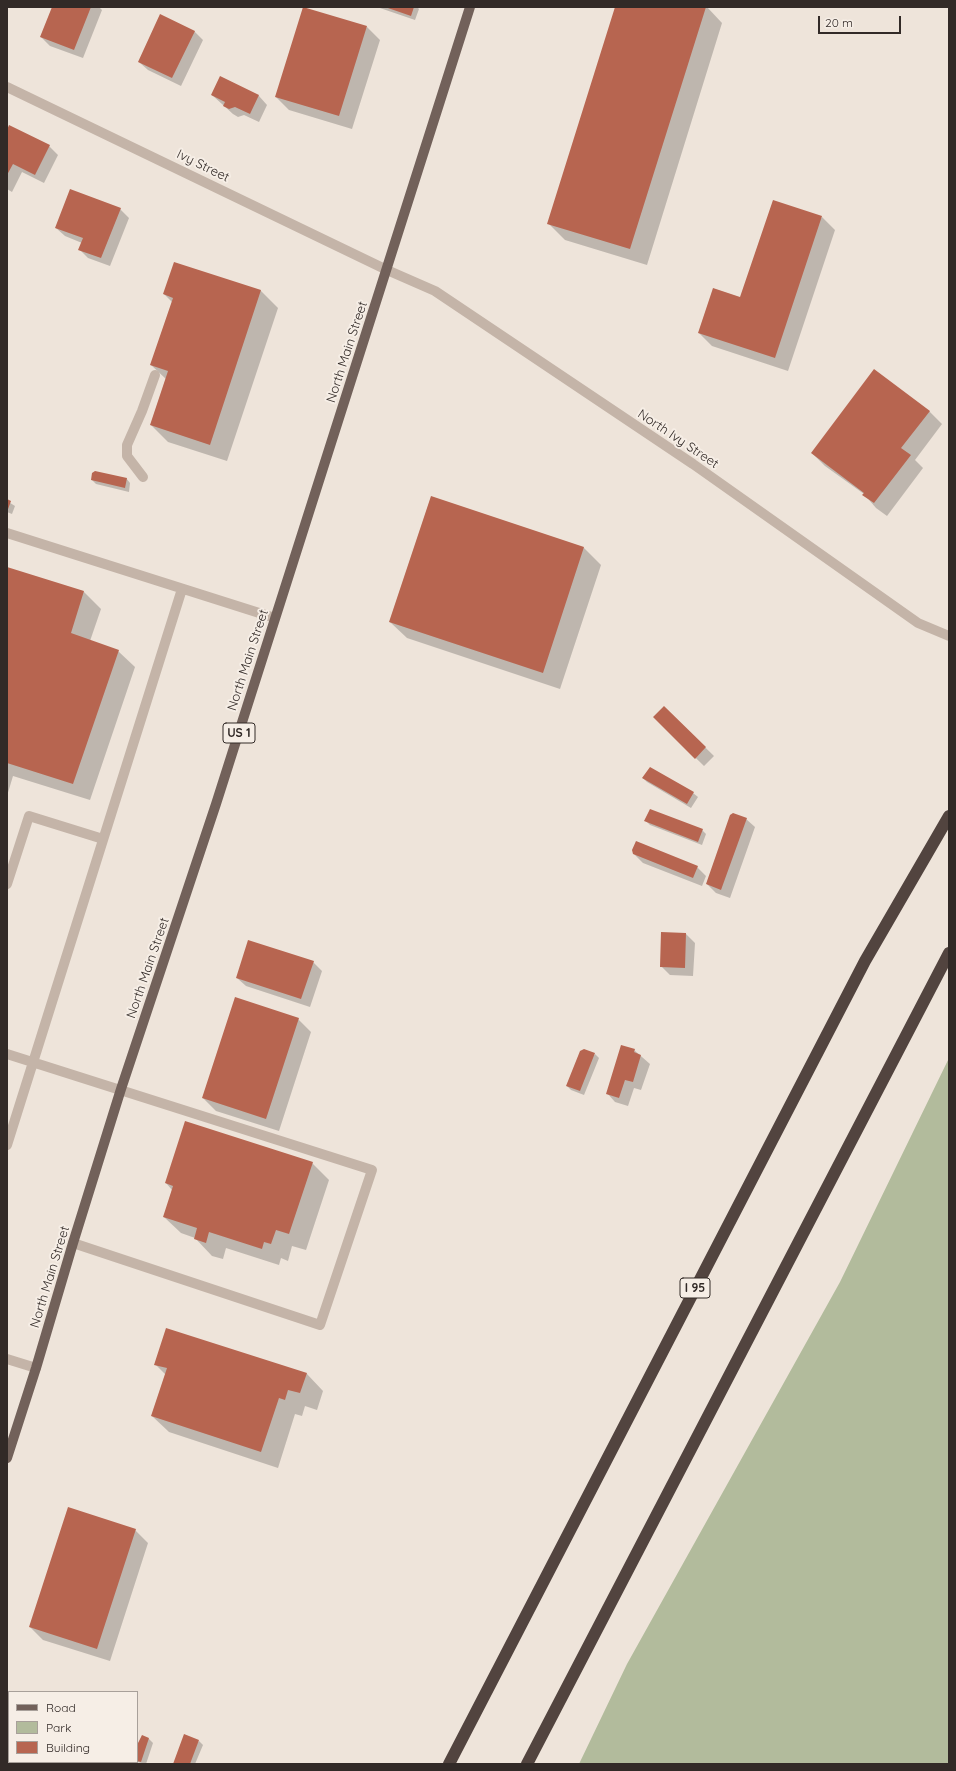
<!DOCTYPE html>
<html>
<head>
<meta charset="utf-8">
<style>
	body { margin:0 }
	#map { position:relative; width:956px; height:1771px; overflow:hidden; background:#eee4da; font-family:Quicksand,sans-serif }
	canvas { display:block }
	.frame { position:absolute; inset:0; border:8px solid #322a27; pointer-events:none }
	.legend { position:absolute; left:8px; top:1691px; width:130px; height:72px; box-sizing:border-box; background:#f6eee6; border:1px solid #a8a09a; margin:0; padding:5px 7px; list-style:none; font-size:12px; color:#322a27 }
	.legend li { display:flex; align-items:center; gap:8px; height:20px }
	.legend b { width:20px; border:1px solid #a8a09a }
	.scale { position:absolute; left:818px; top:16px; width:83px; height:18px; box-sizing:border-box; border:2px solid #322a27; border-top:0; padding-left:5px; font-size:12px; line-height:14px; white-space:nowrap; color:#322a27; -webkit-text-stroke:3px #f6eee6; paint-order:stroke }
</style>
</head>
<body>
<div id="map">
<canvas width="956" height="1771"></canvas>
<div class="frame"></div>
<ul class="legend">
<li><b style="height:5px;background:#72615a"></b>Road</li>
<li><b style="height:11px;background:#b2bb9c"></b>Park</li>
<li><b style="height:11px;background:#b76550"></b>Building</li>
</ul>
<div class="scale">20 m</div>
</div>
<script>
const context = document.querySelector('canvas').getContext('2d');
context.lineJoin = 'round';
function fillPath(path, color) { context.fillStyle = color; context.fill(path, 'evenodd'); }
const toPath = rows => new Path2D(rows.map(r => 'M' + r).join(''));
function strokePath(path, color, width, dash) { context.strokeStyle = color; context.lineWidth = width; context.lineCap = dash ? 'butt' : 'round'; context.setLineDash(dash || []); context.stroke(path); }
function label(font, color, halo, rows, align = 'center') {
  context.font = font + ' Quicksand,sans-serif'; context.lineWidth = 4; context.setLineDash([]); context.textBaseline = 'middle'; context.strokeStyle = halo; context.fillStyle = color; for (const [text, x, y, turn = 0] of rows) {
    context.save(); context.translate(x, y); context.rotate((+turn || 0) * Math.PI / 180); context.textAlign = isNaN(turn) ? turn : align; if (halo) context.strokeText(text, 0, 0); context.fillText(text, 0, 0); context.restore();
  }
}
const green = toPath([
	[949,1058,949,1764,579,1764,627,1664,840,1282]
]);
const shadow = toPath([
	[53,7,99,7,102,10,83,58,50,46,41,37],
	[377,7,417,7,419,9,415,20],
	[616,7,707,7,722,23,647,265,565,240,548,223],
	[367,27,380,40,352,129,289,110,276,97],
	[194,31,203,40,181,86,148,70,139,62],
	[221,77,259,96,267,105,259,122,244,115,238,117,233,114,212,95],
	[10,127,49,146,58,155,44,183,22,172,12,192,7,189,7,132],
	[120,209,129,218,110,266,88,258,80,250,82,243,65,236,56,228],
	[822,217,835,230,788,371,712,346,699,333,741,298],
	[175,263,261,291,278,308,227,461,168,442,151,425,166,379,151,365,172,302,164,294],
	[929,411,942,424,915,460,923,468,887,516,876,508,864,494,825,466,812,453],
	[126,478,130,483,129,492,96,484,92,480],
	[431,498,584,548,601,565,560,689,407,638,390,622],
	[7,501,15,506,12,514,7,512],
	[7,568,84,592,101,609,90,641,118,651,135,667,90,800,13,776,7,796],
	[664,707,714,756,704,766,654,717],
	[650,768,693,793,698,797,691,808,647,782,643,778],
	[746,819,755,827,730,898,716,893,707,884],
	[646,821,702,830,706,834,702,845,650,825],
	[634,854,697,867,706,876,702,886,643,863],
	[662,933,686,934,695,943,693,976,670,975,661,966],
	[313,962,322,971,310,1007,246,986,237,978],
	[298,1019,311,1032,279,1131,216,1111,203,1098],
	[634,1050,650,1064,641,1090,634,1088,628,1106,615,1102,607,1093],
	[595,1054,599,1058,584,1095,571,1090,567,1086],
	[312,1163,329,1180,306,1250,292,1246,288,1261,281,1258,279,1265,226,1248,223,1259,212,1256,195,1238,181,1233,164,1217,172,1190,166,1183],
	[155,1364,307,1374,323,1391,317,1410,305,1406,302,1416,295,1414,278,1468,169,1432,152,1416,166,1375],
	[135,1530,148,1543,110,1661,43,1640,30,1627],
	[142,1736,149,1739,153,1743,146,1764,137,1762,137,1748],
	[199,1741,203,1745,195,1764,174,1764],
	[23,1762,102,1762,102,1764,23,1764]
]);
const building = toPath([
	[52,7,91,7,74,50,40,37],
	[303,7,367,26,339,116,275,97],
	[385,7,414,7,411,16],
	[615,7,706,7,630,249,547,224],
	[160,14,195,31,172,78,138,62],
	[220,76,259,95,250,114,235,107,229,109,223,106,225,102,211,95],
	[9,125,50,145,35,175,13,164,7,175,7,130],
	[70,189,121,208,101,258,78,250,83,238,55,228],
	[773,200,822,216,775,358,698,333,713,288,740,297],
	[174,262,261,290,210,445,150,425,168,371,150,365,173,298,163,294],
	[874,369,930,411,901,448,911,455,874,503,862,495,864,493,811,453],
	[95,471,127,478,125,488,91,480,92,473],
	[431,496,584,547,543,673,389,622],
	[7,499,11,501,7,512],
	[7,567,84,591,71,633,119,650,73,784,7,763],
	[664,706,706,747,695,759,653,717],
	[650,767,694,792,687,804,642,778],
	[650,809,703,829,698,842,644,821],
	[733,813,747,818,721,890,706,884,730,815],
	[636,841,698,866,693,878,633,854,632,850],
	[661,932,686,933,685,968,660,967],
	[248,940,314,961,301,999,236,978],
	[235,997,299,1018,266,1119,202,1098],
	[621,1045,635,1049,634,1052,641,1055,633,1082,625,1080,619,1098,606,1094],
	[584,1049,595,1053,580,1091,566,1086,580,1051],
	[185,1121,313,1162,289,1234,276,1230,271,1244,264,1242,262,1249,209,1232,206,1243,194,1239,197,1228,163,1217,173,1186,165,1183],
	[166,1328,307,1373,300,1393,288,1390,285,1400,279,1398,261,1452,151,1416,167,1368,154,1365],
	[68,1507,136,1529,97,1649,29,1627],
	[9,1724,9,1738,7,1737],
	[184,1734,199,1740,190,1764,173,1764],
	[142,1735,149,1738,141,1762,137,1761,137,1745],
	[22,1762,58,1762,64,1764,22,1764]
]);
const service = toPath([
	[143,477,127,456,127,445,142,411,155,375],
	[7,533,275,618],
	[7,884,29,816,103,839],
	[7,1054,372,1170,320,1325,73,1243],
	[7,1145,182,589],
	[7,1359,36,1368]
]);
const minor = toPath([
	[7,87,387,270,435,291,693,464,918,623,949,636]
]);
const primary = toPath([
	[7,1458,36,1368,73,1243,121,1089,216,804,470,7]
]);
const motorway = toPath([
	[449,1764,865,961,949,816],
	[527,1764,949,953]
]);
const shields = [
	[239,733,32],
	[695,1288,30]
];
const shieldNames = [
	["US 1",239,733],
	["I 95",695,1288]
];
const streetNames = [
	["Ivy Street",203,166,26],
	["North Main Street",347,352,-72],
	["North Ivy Street",678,439,34],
	["North Main Street",248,660,-72],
	["North Main Street",148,968,-71],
	["North Main Street",50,1277,-73]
];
fillPath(green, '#b2bb9c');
fillPath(shadow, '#0003');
fillPath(building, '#b76550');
strokePath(service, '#c4b4a8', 10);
strokePath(minor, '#c4b4a8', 10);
strokePath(primary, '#72615a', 10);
strokePath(motorway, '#52443f', 12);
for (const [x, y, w] of shields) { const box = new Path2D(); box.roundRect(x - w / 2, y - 10, w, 20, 3); context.fillStyle = '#f6eee6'; context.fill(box); strokePath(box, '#322a27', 1); }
label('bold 12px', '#322a27', null, shieldNames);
label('13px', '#322a27', '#f6eee6', streetNames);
</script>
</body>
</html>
